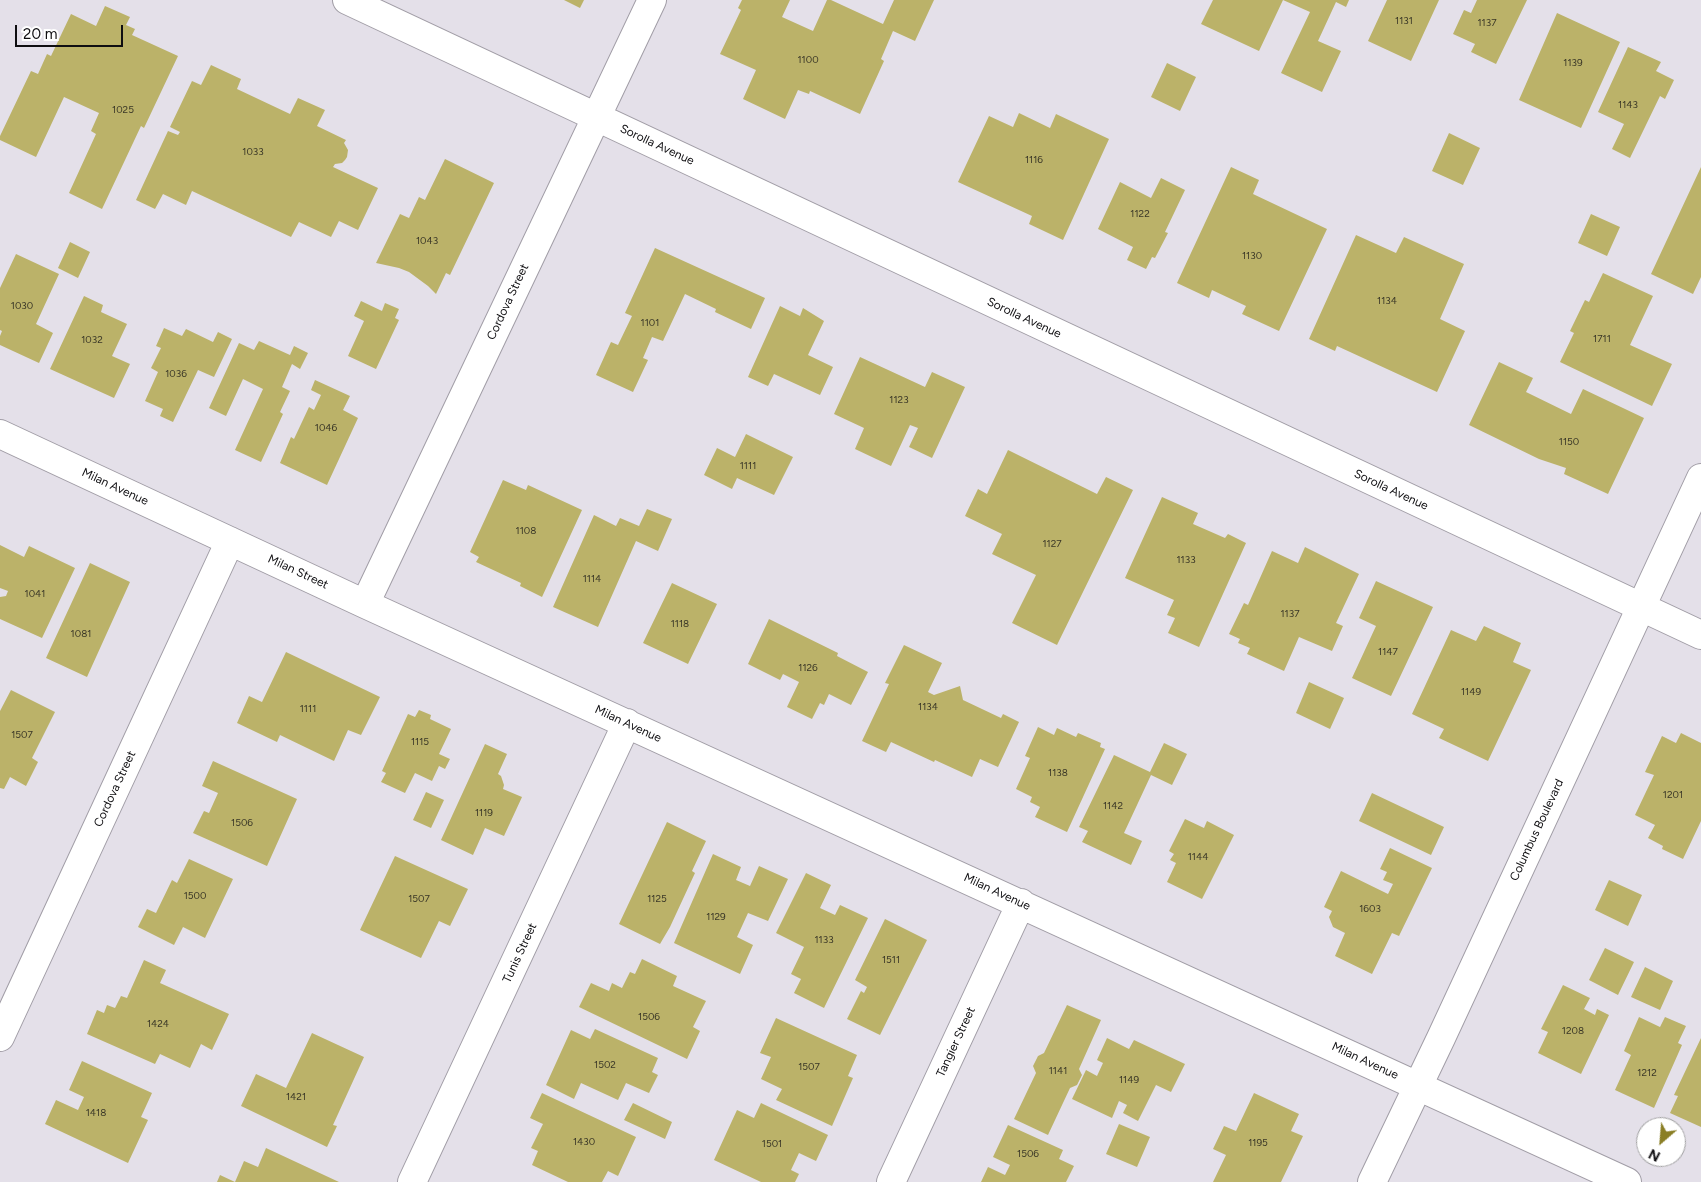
<!DOCTYPE html>
<html>
<head>
<meta charset="utf-8">
<style>
	body { margin:0 }
	#map { position:relative; width:1701px; height:1182px; overflow:hidden; background:#e4e0e9; font-family:Figtree,sans-serif }
	canvas { display:block }
	.north { position:absolute; left:1636px; top:1117px; width:50px; height:50px; box-sizing:border-box; background:#fff; border:1px solid #9f9fa0; border-radius:50%; rotate:207deg; font-size:14px; font-weight:700; line-height:20px; text-align:center; color:#0f0e11 }
	.north::after { content:''; display:block; margin:auto; width:18px; height:22px; background:#8a7e25; clip-path:polygon(50% 0,100% 100%,50% 72%,0 100%) }
	.scale { position:absolute; left:15px; top:25px; width:108px; height:22px; box-sizing:border-box; border:2px solid #0f0e11; border-top:0; padding-left:6px; font-size:15px; line-height:18px; white-space:nowrap; color:#0f0e11; -webkit-text-stroke:4px #fff; paint-order:stroke }
</style>
</head>
<body>
<div id="map">
<canvas width="1701" height="1182"></canvas>
<div class="north">N</div>
<div class="scale">20 m</div>
</div>
<script>
const context = document.querySelector('canvas').getContext('2d');
context.lineJoin = 'round';
function fillPath(path, color) { context.fillStyle = color; context.fill(path, 'evenodd'); }
const toPath = rows => new Path2D(rows.map(r => 'M' + r).join(''));
function strokePath(path, color, width, dash) { context.strokeStyle = color; context.lineWidth = width; context.lineCap = dash ? 'butt' : 'round'; context.setLineDash(dash || []); context.stroke(path); }
function label(font, color, halo, rows, align = 'center') {
  context.font = font + ' Figtree,sans-serif'; context.lineWidth = 4; context.setLineDash([]); context.textBaseline = 'middle'; context.strokeStyle = halo; context.fillStyle = color; for (const [text, x, y, turn = 0] of rows) {
    context.save(); context.translate(x, y); context.rotate((+turn || 0) * Math.PI / 180); context.textAlign = isNaN(turn) ? turn : align; if (halo) context.strokeText(text, 0, 0); context.fillText(text, 0, 0); context.restore();
  }
}
const building = toPath([
	[564,0,584,0,580,8],
	[742,0,790,0,782,17,813,31,827,0,831,0,883,24,894,0,934,0,915,41,893,31,881,59,884,61,860,114,810,91,809,94,798,90,785,119,743,99,756,70,720,54,741,10,738,8],
	[1213,0,1283,0,1259,51,1201,24],
	[1283,0,1349,0,1346,7,1336,2,1318,41,1341,51,1322,92,1281,73,1310,12],
	[1387,0,1439,0,1411,61,1368,41],
	[1477,0,1527,0,1496,64,1471,52,1475,44,1453,34,1464,10,1471,13],
	[105,6,130,17,126,25,135,29,132,35,178,56,144,128,141,126,102,209,69,193,96,134,91,131,99,113,64,97,36,157,0,140,0,136,31,71,38,74,47,54,51,56,71,14,96,26],
	[1557,13,1620,42,1581,128,1519,100],
	[1628,47,1661,62,1656,71,1674,80,1665,99,1660,96,1630,158,1612,149,1624,124,1598,112],
	[1167,63,1196,77,1180,111,1151,97],
	[211,65,241,79,237,89,290,114,298,98,325,110,317,126,346,140,344,143,348,150,347,157,345,160,342,163,335,164,333,167,378,188,358,230,339,221,331,237,299,222,291,237,192,191,186,205,163,194,155,209,136,200,168,131,178,135,180,132,170,127,192,81,201,85],
	[1019,113,1050,128,1056,114,1109,139,1063,240,1029,224,1032,216,958,182,989,116,1013,127],
	[1449,133,1480,148,1463,185,1432,171],
	[445,159,494,183,450,275,446,273,436,294,428,286,409,272,399,268,376,263,400,214,409,218,419,197,425,200],
	[1231,167,1259,180,1253,194,1327,229,1279,331,1242,314,1246,306,1212,290,1209,298,1177,283],
	[1701,167,1701,277,1693,294,1651,274],
	[1161,178,1185,190,1165,232,1168,233,1155,258,1152,257,1146,269,1127,260,1133,247,1098,229,1120,182,1151,198],
	[1591,214,1620,227,1607,256,1578,243],
	[1356,235,1396,253,1404,237,1464,264,1440,319,1465,331,1437,392,1337,346,1335,351,1309,339],
	[70,242,90,252,78,278,58,268],
	[655,248,765,298,751,329,715,312,716,309,685,294,663,341,652,337,643,358,648,360,633,392,596,375,611,342,618,345,632,316,625,313],
	[16,254,59,274,36,324,53,333,39,363,0,345,0,336,2,331,0,330,0,288],
	[1603,273,1653,296,1630,345,1672,364,1652,406,1560,362,1574,333,1570,331,1585,300,1589,302],
	[84,296,103,305,101,312,127,324,112,356,130,364,114,398,50,369],
	[361,301,382,311,385,303,399,309,395,318,399,320,376,369,348,356,364,321,354,316],
	[780,306,800,316,803,308,824,321,808,355,833,367,820,395,774,374,768,386,748,377],
	[164,328,182,336,186,329,213,342,218,332,232,339,214,377,198,370,173,422,160,416,163,409,145,401,158,372,151,368,161,348,156,346],
	[259,341,290,355,294,346,308,353,300,369,292,364,282,387,290,391,280,412,283,414,261,462,235,450,263,389,243,379,226,416,209,408,239,343,254,350],
	[860,357,925,387,932,372,965,387,932,458,909,447,918,428,910,425,891,466,855,449,864,428,834,414],
	[1499,362,1533,378,1526,392,1571,414,1583,389,1644,418,1608,494,1564,474,1566,468,1539,459,1469,425],
	[315,380,350,396,343,410,358,418,327,485,280,463,291,437,294,439,309,407,314,410,321,395,311,390],
	[746,434,793,457,774,495,737,478,732,489,704,475,717,448,735,457],
	[1008,450,1097,494,1106,477,1133,490,1057,645,1012,623,1036,575,992,554,1002,534,965,516,978,489,987,494],
	[503,480,526,490,528,485,582,510,542,597,520,586,521,583,476,562,479,557,470,552],
	[1162,497,1198,513,1193,524,1225,538,1228,534,1246,543,1199,647,1168,633,1175,618,1167,615,1174,600,1125,578],
	[647,509,672,519,658,551,636,541,598,627,553,607,594,515,616,526,620,518,639,526],
	[0,545,24,557,29,546,75,568,42,638,0,619,0,597,6,596,8,591,0,588],
	[1305,547,1359,574,1336,623,1343,626,1332,651,1299,637,1284,671,1247,654,1250,648,1238,643,1240,639,1229,634,1244,603,1248,605,1272,551,1298,563],
	[90,563,130,582,87,677,46,658],
	[1376,581,1433,607,1391,696,1352,678,1376,626,1359,618],
	[672,583,717,604,688,664,643,643],
	[769,619,838,653,837,656,868,672,851,705,829,694,824,705,820,703,812,719,787,707,799,682,783,674,780,680,748,664],
	[1484,626,1521,643,1513,662,1531,670,1488,761,1439,738,1444,729,1412,714,1451,630,1476,641],
	[904,645,942,663,928,692,934,695,960,686,963,700,1001,718,1003,714,1019,722,998,767,980,759,972,777,935,760,934,762,891,742,886,752,862,741,889,684,885,683],
	[286,652,380,697,361,735,348,730,334,761,280,735,277,742,237,723,249,696,262,702],
	[1309,682,1344,698,1330,729,1296,713],
	[11,690,55,712,32,758,38,762,26,786,10,777,4,789,0,788,0,711],
	[419,710,431,715,430,719,451,729,439,754,450,759,445,769,439,766,432,781,415,773,405,793,381,782,386,773,382,771,408,714,415,717],
	[1038,727,1054,735,1057,728,1076,737,1078,733,1101,743,1100,747,1105,749,1067,832,1035,817,1040,807,1030,802,1032,797,1016,789,1030,758,1025,756],
	[1681,733,1701,743,1701,821,1683,859,1662,849,1663,846,1648,838,1655,825,1635,815,1654,775,1645,772,1662,736,1676,743],
	[1164,743,1187,754,1172,785,1151,775,1124,833,1142,841,1131,865,1082,842,1088,831,1079,827,1114,755,1150,772],
	[485,744,507,754,498,774,501,776,504,785,503,789,522,797,504,836,485,828,473,855,441,840],
	[213,761,297,799,267,866,193,833,204,811,209,813,218,793,202,786],
	[426,792,444,800,431,828,413,820],
	[1372,793,1444,827,1431,855,1359,821],
	[1185,819,1204,828,1207,821,1234,835,1202,899,1167,882,1176,863,1170,860,1174,854,1169,851],
	[667,822,706,841,692,871,695,873,670,927,660,944,619,924],
	[1390,848,1432,868,1399,936,1392,933,1372,974,1335,956,1345,933,1333,927,1329,917,1332,911,1324,907,1341,871,1388,894,1393,884,1383,880,1387,872,1380,869],
	[713,854,741,867,736,880,750,886,759,866,788,879,768,921,748,913,737,937,753,945,740,974,674,943],
	[395,856,468,889,450,926,439,921,421,958,360,930],
	[189,859,233,879,205,938,183,927,174,945,138,927,147,909,156,913,172,880,177,883],
	[806,873,831,885,820,908,835,915,840,905,868,918,824,1008,794,993,801,979,791,974,804,947,776,933],
	[1609,880,1642,895,1628,926,1595,910],
	[885,919,927,940,880,1035,847,1019,861,991,864,993,867,987,855,980],
	[1605,948,1634,962,1618,995,1589,980],
	[642,959,677,976,673,986,706,1001,693,1027,700,1031,687,1059,579,1007,591,983,609,991,612,983,622,988,630,972,635,974],
	[144,960,166,970,160,983,229,1014,212,1050,201,1044,190,1068,160,1054,155,1064,87,1034,97,1010,104,1013,107,1005,115,1008,121,996,127,998],
	[1645,967,1673,981,1660,1010,1631,997],
	[1563,985,1590,998,1584,1009,1595,1015,1597,1009,1609,1015,1581,1074,1538,1053,1548,1032,1541,1029],
	[1067,1005,1101,1020,1079,1069,1082,1075,1077,1085,1070,1088,1048,1135,1014,1119,1036,1073,1033,1066,1038,1056,1044,1053],
	[1639,1017,1660,1027,1665,1017,1686,1026,1678,1043,1682,1045,1654,1108,1615,1090,1631,1055,1624,1051],
	[776,1018,857,1055,848,1076,853,1078,832,1126,776,1100,782,1089,761,1079,771,1057,760,1053],
	[595,1029,658,1058,652,1072,658,1075,649,1093,626,1083,618,1100,581,1083,574,1099,546,1085,571,1030,590,1039],
	[312,1033,364,1057,333,1125,337,1126,327,1147,241,1106,256,1074,286,1088],
	[1107,1038,1129,1049,1134,1040,1185,1064,1171,1092,1156,1085,1138,1121,1123,1113,1127,1105,1119,1101,1112,1118,1072,1099,1086,1070,1097,1076,1103,1063,1097,1060],
	[1701,1038,1701,1127,1670,1113,1678,1096,1674,1095],
	[82,1061,152,1093,141,1117,148,1120,128,1163,45,1124,56,1100,78,1110,84,1097,69,1090],
	[542,1093,636,1137,618,1176,608,1171,602,1182,568,1182,532,1165,538,1151,531,1148,543,1124,530,1118],
	[1254,1093,1299,1114,1291,1131,1303,1136,1281,1182,1213,1182,1226,1155,1213,1149,1224,1126,1236,1131],
	[633,1103,672,1122,665,1139,624,1120],
	[761,1103,828,1135,816,1161,799,1153,791,1170,799,1174,795,1182,761,1182,714,1160,737,1110,754,1118],
	[1119,1124,1150,1137,1137,1167,1106,1154],
	[1008,1125,1063,1150,1059,1159,1074,1166,1066,1182,981,1182,988,1167,1005,1175,1010,1165,993,1157],
	[266,1148,339,1182,217,1182,220,1175,235,1182,244,1161,258,1167]
]);
const minor = toPath([
	[347,0,1701,635],
	[0,434,365,604,1627,1182],
	[365,604,652,0],
	[0,1037,230,541],
	[412,1182,627,723],
	[891,1182,1021,903],
	[1372,1182,1441,1038,1701,478]
]);
const numberNames = [
	["1131",1404,21],
	["1137",1487,23],
	["1100",808,60],
	["1139",1573,63],
	["1143",1628,105],
	["1025",123,110],
	["1033",253,152],
	["1116",1034,160],
	["1122",1140,214],
	["1043",427,241],
	["1130",1252,256],
	["1134",1387,301],
	["1030",22,306],
	["1101",650,323],
	["1711",1602,339],
	["1032",92,340],
	["1036",176,374],
	["1123",899,400],
	["1046",326,428],
	["1150",1569,442],
	["1111",748,466],
	["1108",526,531],
	["1127",1052,544],
	["1133",1186,560],
	["1114",592,579],
	["1041",35,594],
	["1137",1290,614],
	["1118",680,624],
	["1081",81,634],
	["1147",1388,652],
	["1126",808,668],
	["1149",1471,692],
	["1134",928,707],
	["1111",308,709],
	["1507",22,735],
	["1115",420,742],
	["1138",1058,773],
	["1201",1673,795],
	["1142",1113,806],
	["1119",484,813],
	["1506",242,823],
	["1144",1198,857],
	["1500",195,896],
	["1507",419,899],
	["1125",657,899],
	["1603",1370,909],
	["1129",716,917],
	["1133",824,940],
	["1511",891,960],
	["1506",649,1017],
	["1424",158,1024],
	["1208",1573,1031],
	["1502",605,1065],
	["1507",809,1067],
	["1141",1058,1071],
	["1212",1647,1073],
	["1149",1129,1080],
	["1421",296,1097],
	["1418",96,1113],
	["1430",584,1142],
	["1195",1258,1143],
	["1501",772,1144],
	["1506",1028,1154]
];
const streetNames = [
	["Sorolla Avenue",657,145,25],
	["Cordova Street",508,302,-65],
	["Sorolla Avenue",1024,318,25],
	["Milan Avenue",115,487,25],
	["Sorolla Avenue",1391,490,25],
	["Milan Street",298,572,25],
	["Milan Avenue",628,724,25],
	["Cordova Street",115,789,-65],
	["Columbus Boulevard",1537,830,-65],
	["Milan Avenue",997,892,25],
	["Tunis Street",520,953,-65],
	["Tangier Street",956,1042,-65],
	["Milan Avenue",1365,1061,25]
];
fillPath(building, '#bbb269');
strokePath(minor, '#a19da6', 30);
strokePath(minor, '#fff', 28);
label('10px', '#3a3727', null, numberNames);
label('12px', '#0f0e11', '#fff', streetNames);
</script>
</body>
</html>
